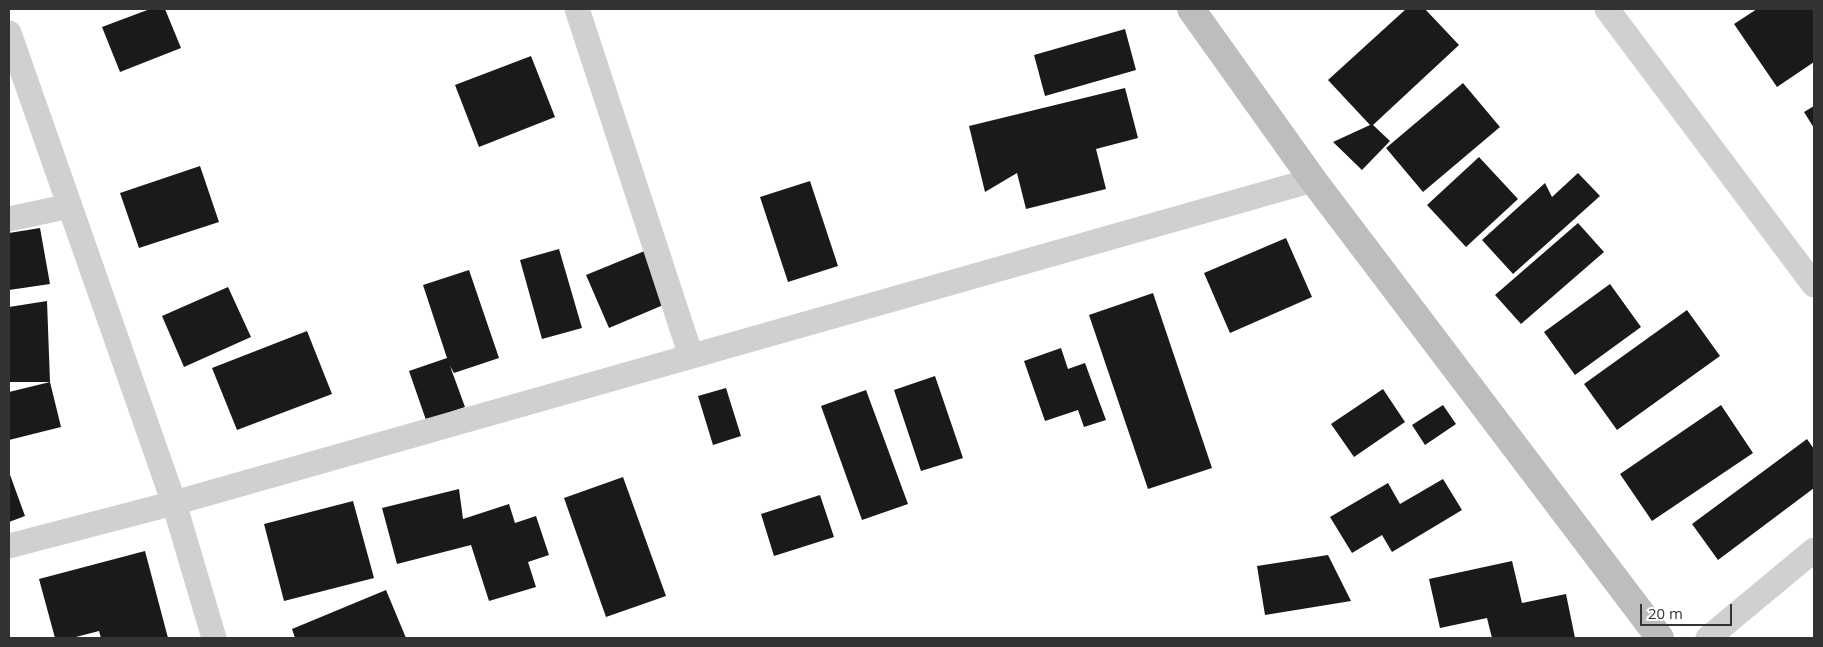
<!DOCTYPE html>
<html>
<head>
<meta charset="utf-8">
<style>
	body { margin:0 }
	#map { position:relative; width:1823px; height:647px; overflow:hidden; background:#fff; font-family:"Open Sans",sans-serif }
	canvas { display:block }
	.frame { position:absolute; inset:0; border:10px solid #333; pointer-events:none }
	.scale { position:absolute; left:1640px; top:604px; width:92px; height:22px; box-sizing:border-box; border:2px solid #333; border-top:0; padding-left:6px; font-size:15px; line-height:18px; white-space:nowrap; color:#333; -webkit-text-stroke:4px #fff; paint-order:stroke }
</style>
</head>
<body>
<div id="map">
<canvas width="1823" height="647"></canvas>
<div class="frame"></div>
<div class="scale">20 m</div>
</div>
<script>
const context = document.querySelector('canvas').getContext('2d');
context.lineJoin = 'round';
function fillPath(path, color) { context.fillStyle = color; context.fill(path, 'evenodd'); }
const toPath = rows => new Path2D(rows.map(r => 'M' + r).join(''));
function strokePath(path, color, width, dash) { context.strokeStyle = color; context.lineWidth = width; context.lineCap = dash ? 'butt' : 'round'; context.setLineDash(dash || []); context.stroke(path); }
const building = toPath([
	[150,9,165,9,181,48,120,72,102,27],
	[1406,9,1425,9,1459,45,1373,125,1390,141,1362,170,1333,142,1370,125,1328,80],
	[1757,9,1814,9,1814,62,1777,87,1734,24],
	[1125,29,1136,70,1045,96,1034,55],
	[531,56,555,117,479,147,455,85],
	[1463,83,1500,127,1423,192,1386,148],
	[1125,88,1138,138,1096,149,1106,189,1026,209,1017,173,985,192,969,126],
	[1814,106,1814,128,1804,112],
	[1479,157,1518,199,1466,247,1427,205],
	[200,166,219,222,139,248,120,193],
	[1578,173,1600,196,1513,274,1482,240,1545,183,1552,197],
	[810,181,838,266,788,282,760,197],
	[1578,223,1604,252,1521,324,1495,295],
	[40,228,50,284,9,290,9,233],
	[1286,238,1312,297,1230,333,1204,273],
	[559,249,582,328,542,339,520,260],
	[647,250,668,303,609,328,586,275],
	[469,270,499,358,454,373,450,366,465,407,426,420,409,371,447,358,423,285],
	[1610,284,1641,327,1575,375,1544,332],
	[228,287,251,337,184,367,162,316],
	[1153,293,1212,468,1148,489,1089,315],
	[47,301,50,382,61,427,9,440,9,392,50,382,9,382,9,307],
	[1687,310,1720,356,1617,430,1584,384],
	[307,331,332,394,237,430,212,368],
	[1061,348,1068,369,1085,363,1106,420,1084,427,1078,410,1045,421,1024,361],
	[935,376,963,458,921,471,894,390],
	[726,388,741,436,713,445,698,396],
	[1383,389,1405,422,1354,457,1331,424],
	[866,390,908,504,862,520,821,406],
	[1443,405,1456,424,1425,445,1412,425],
	[1721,405,1753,453,1652,521,1620,474],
	[1807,439,1814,449,1814,488,1718,560,1692,524],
	[9,472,25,516,9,522],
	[623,477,666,596,606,617,564,498],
	[1443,479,1462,510,1392,552,1382,535,1352,553,1330,517,1388,483,1400,504],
	[459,489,463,519,509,504,515,523,536,516,549,555,528,562,536,587,489,601,471,545,397,564,382,508],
	[820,495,834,537,774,556,761,514],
	[353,501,374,578,284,601,264,524],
	[145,551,168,638,101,638,99,631,72,638,55,638,39,579],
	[1328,555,1351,601,1265,615,1257,566],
	[1512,561,1522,603,1566,594,1575,638,1492,638,1487,618,1440,628,1429,579],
	[386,590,406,638,295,638,292,629]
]);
const street = toPath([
	[577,9,691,356],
	[1607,9,1814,285],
	[9,33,174,503,214,638],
	[9,219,70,206],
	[9,546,174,503,1313,180],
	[1708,638,1814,550]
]);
const secondary = toPath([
	[1191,9,1313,180,1660,638]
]);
fillPath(building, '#1a1a1a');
strokePath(street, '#d0d0d0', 25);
strokePath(secondary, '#bdbdbd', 28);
</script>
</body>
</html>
